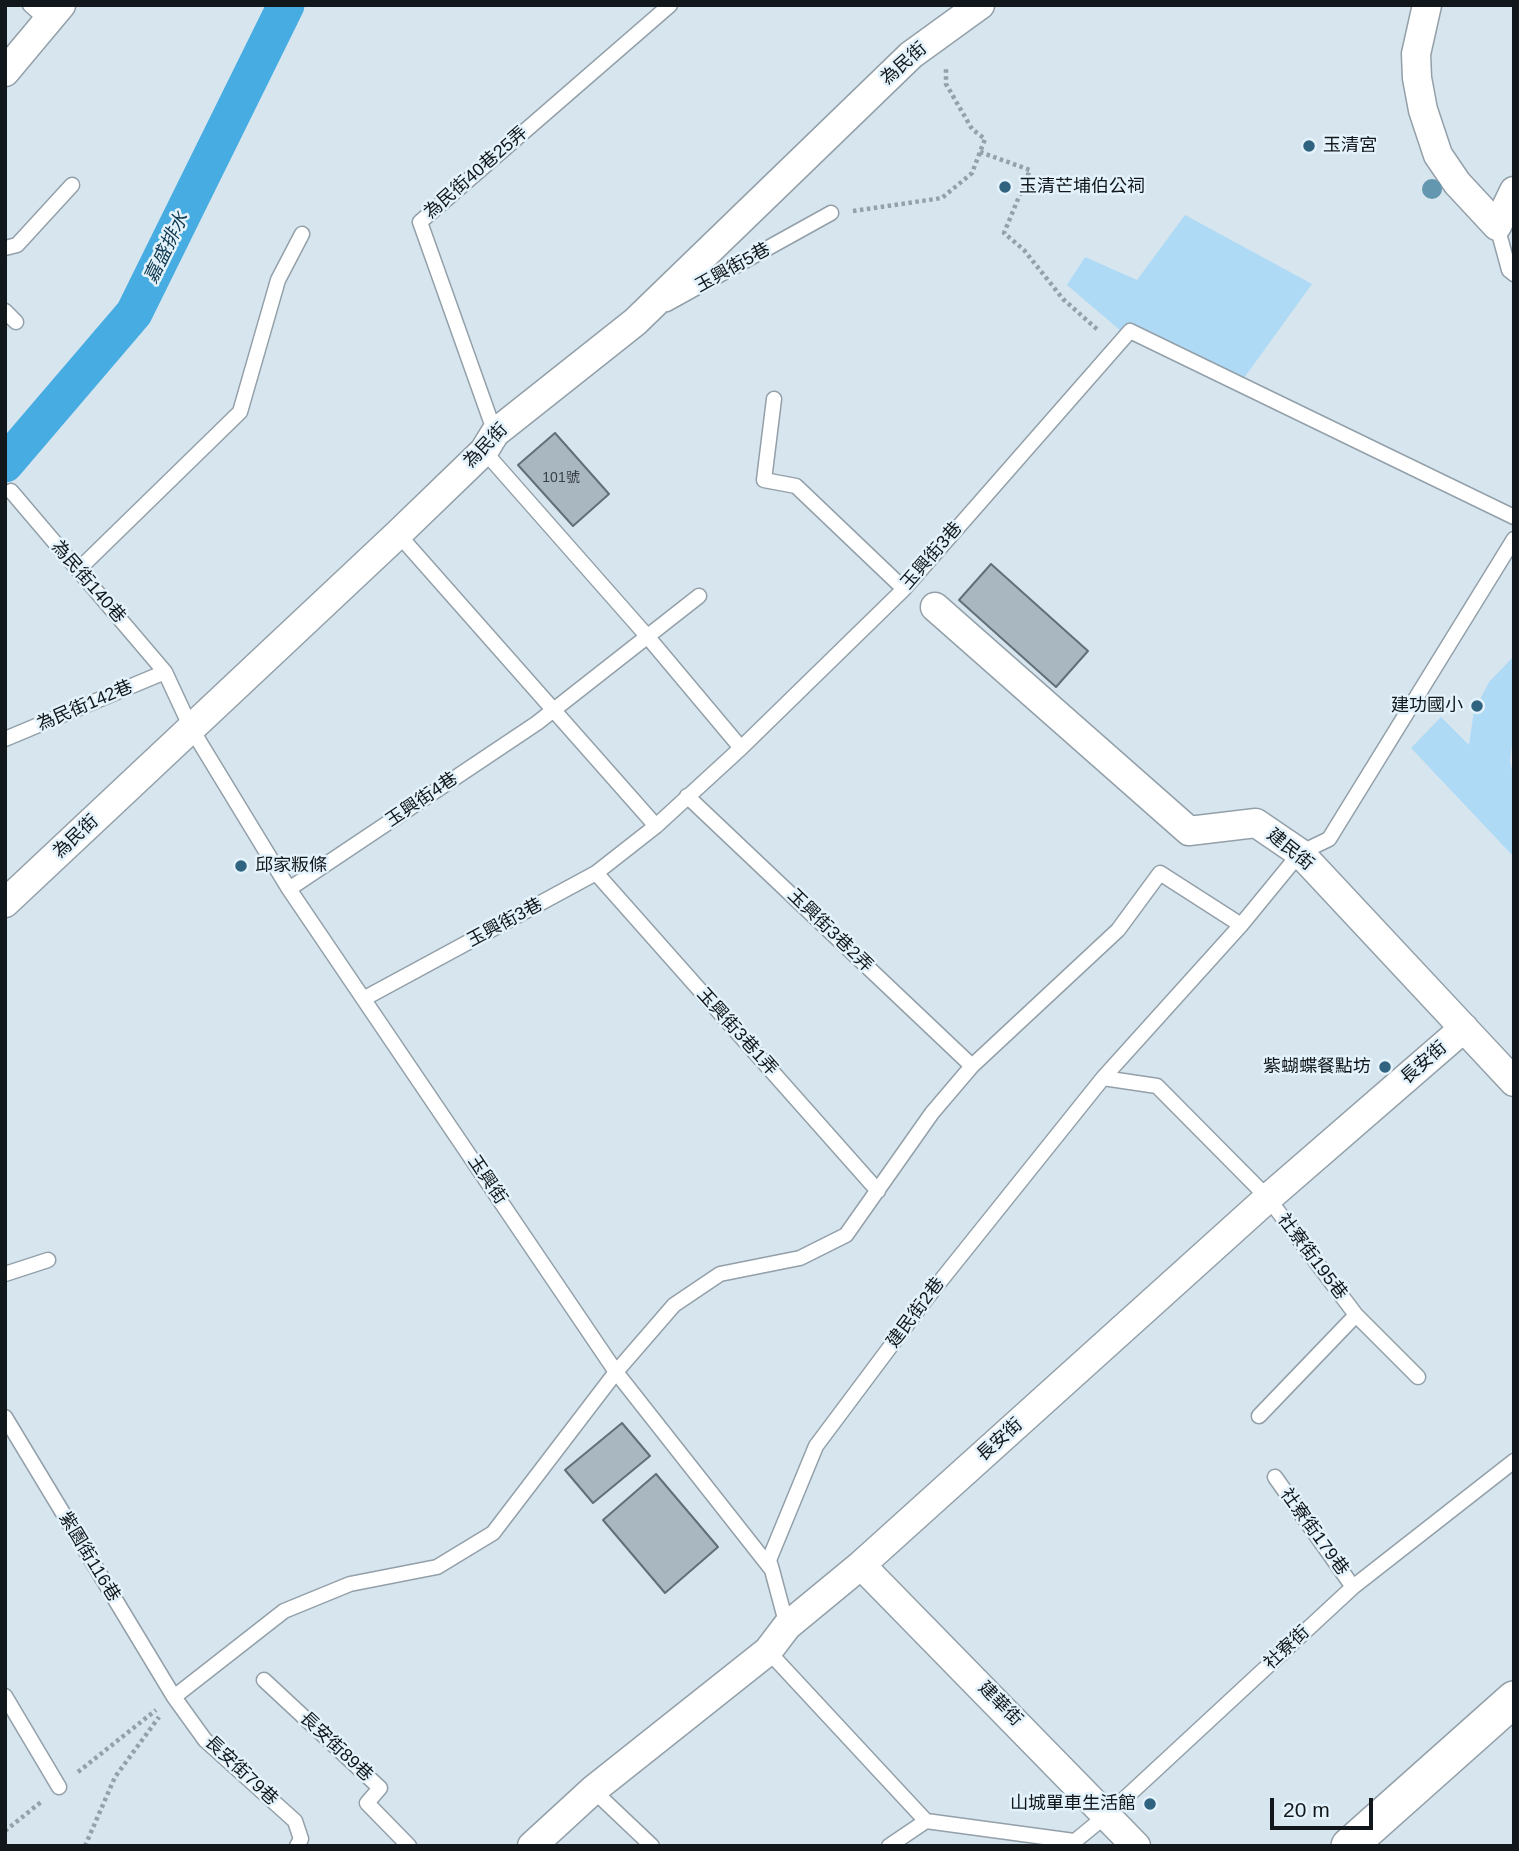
<!DOCTYPE html>
<html>
<head>
<meta charset="utf-8">
<style>
	body { margin:0 }
	#map { position:relative; width:1519px; height:1851px; overflow:hidden; background:#d6e5ee; font-family:Helvetica,sans-serif }
	canvas { display:block }
	.frame { position:absolute; inset:0; border:7px solid #11171a; pointer-events:none }
	.scale { position:absolute; left:1270px; top:1798px; width:103px; height:32px; box-sizing:border-box; border:4px solid #11171a; border-top:0; padding-left:9px; font-size:21px; line-height:24px; white-space:nowrap; color:#11171a; -webkit-text-stroke:5px #e3f2fb; paint-order:stroke }
</style>
</head>
<body>
<div id="map">
<canvas width="1519" height="1851"></canvas>
<div class="frame"></div>
<div class="scale">20 m</div>
</div>
<script>
const context = document.querySelector('canvas').getContext('2d');
context.lineJoin = 'round';
function fillPath(path, color) { context.fillStyle = color; context.fill(path, 'evenodd'); }
const toPath = rows => new Path2D(rows.map(r => 'M' + r).join(''));
function strokePath(path, color, width, dash) { context.strokeStyle = color; context.lineWidth = width; context.lineCap = dash ? 'butt' : 'round'; context.setLineDash(dash || []); context.stroke(path); }
function label(font, color, halo, rows, align = 'center') {
  context.font = font + ' Helvetica,"Noto Sans TC",sans-serif'; context.lineWidth = 5; context.setLineDash([]); context.textBaseline = 'middle'; context.strokeStyle = halo; context.fillStyle = color; for (const [text, x, y, turn = 0] of rows) {
    context.save(); context.translate(x, y); context.rotate((+turn || 0) * Math.PI / 180); context.textAlign = isNaN(turn) ? turn : align; if (halo) context.strokeText(text, 0, 0); context.fillText(text, 0, 0); context.restore();
  }
}
const green = toPath([
	[1185,215,1312,284,1236,389,1128,337,1067,285,1085,257,1137,280],
	[1514,656,1514,727,1510,762,1514,778,1514,857,1411,748,1441,717,1469,745,1474,711,1489,682]
]);
const canal = toPath([
	[5,464,134,313,286,5]
]);
const building = toPath([
	[555,433,609,494,573,526,518,465,555,433],
	[991,564,1088,651,1056,687,959,600,991,564],
	[622,1423,650,1456,593,1503,565,1470,622,1423],
	[656,1474,718,1547,665,1593,603,1520,656,1474]
]);
const path = toPath([
	[980,152,1030,170,1004,233,1024,250,1063,299,1099,331],
	[853,211,942,198,972,173,985,139,972,129,946,84,946,68],
	[78,1772,156,1710],
	[5,1831,41,1802],
	[85,1846,115,1777,159,1717]
]);
const service = toPath([
	[30,5,48,21],
	[1497,226,1509,270,1514,274],
	[5,248,17,245,72,185],
	[667,304,831,213],
	[5,311,16,322],
	[774,399,764,480,796,486,904,589],
	[495,433,420,222,670,5],
	[484,451,647,636,741,748],
	[11,491,165,672,191,728,289,889,616,1372,772,1570,787,1626],
	[398,534,656,826],
	[78,570,240,412,278,280,302,234],
	[5,739,165,672],
	[687,796,972,1066],
	[596,873,878,1191],
	[289,889,537,723,699,596],
	[365,998,596,873,656,826,741,748,904,589,1130,331,1514,517],
	[1103,1078,1157,1086,1268,1198,1356,1315,1418,1377],
	[5,1274,48,1260],
	[1259,1416,1356,1315],
	[5,1417,174,1697,205,1740,295,1821,301,1839,297,1846],
	[1275,1477,1353,1587],
	[772,1570,769,1560,816,1446,926,1299,1103,1078,1241,925,1300,853,1329,839,1514,539],
	[768,1651,926,1821,1074,1841],
	[264,1680,380,1788,367,1803,409,1846],
	[5,1696,59,1787],
	[174,1697,284,1611,350,1584,437,1567,493,1533,616,1372,674,1305,720,1274,800,1258,846,1235,932,1113,972,1066,1118,930,1160,873,1241,925],
	[593,1790,652,1846],
	[889,1846,926,1821],
	[1069,1846,1108,1814,1353,1587,1514,1461]
]);
const minor = toPath([
	[1427,5,1416,54,1417,78,1423,110,1438,155,1457,183,1497,226,1514,191],
	[5,72,61,5],
	[935,607,1189,831,1256,823,1300,853,1514,1082],
	[5,903,398,534,484,451,495,433,635,322,911,55,980,5],
	[861,1565,1136,1846],
	[532,1846,593,1790,768,1651,787,1626,861,1565,1268,1198,1464,1028]
]);
const tertiary = toPath([
	[1349,1846,1514,1699]
]);
const trees = [
	[1432,189]
];
const markers = [
	[1309,146,7,"#2f637f"],
	[1005,187,7,"#2f637f"],
	[1477,706,7,"#2f637f"],
	[241,866,7,"#2f637f"],
	[1385,1067,7,"#2f637f"],
	[1150,1804,7,"#2f637f"]
];
const numberNames = [
	["101號",561,478]
];
const streetNames = [
	["為民街",904,64,-41],
	["為民街40巷25弄",476,173,-41],
	["玉興街5巷",733,268,-29],
	["為民街",486,446,-46],
	["玉興街3巷",932,556,-49],
	["為民街140巷",88,582,49],
	["為民街142巷",85,706,-23],
	["玉興街4巷",422,800,-34],
	["為民街",76,837,-43],
	["建民街",1290,850,39],
	["玉興街3巷",505,923,-28],
	["玉興街3巷2弄",830,931,44],
	["玉興街3巷1弄",737,1032,48],
	["長安街",1424,1063,-41],
	["玉興街",487,1180,56],
	["社寮街195巷",1312,1257,53],
	["建民街2巷",916,1313,-53],
	["長安街",1000,1440,-42],
	["社寮街179巷",1314,1532,54],
	["紫園街116巷",89,1557,59],
	["社寮街",1287,1648,-43],
	["建華街",1000,1704,45],
	["長安街89巷",336,1747,43],
	["長安街79巷",241,1771,43]
];
const poiNames = [
	["玉清宮",1323,146],
	["玉清芒埔伯公祠",1019,187],
	["建功國小",1463,706,"right"],
	["邱家粄條",255,866],
	["紫蝴蝶餐點坊",1371,1067,"right"],
	["山城單車生活館",1136,1804,"right"]
];
const waterNames = [
	["嘉盛排水",167,248,-64]
];
fillPath(green, '#afdaf5');
strokePath(canal, '#46ace1', 37);
fillPath(building, '#a9b7c0');
strokePath(building, '#626f77', 2);
strokePath(service, '#93a0a9', 17);
strokePath(minor, '#93a0a9', 31);
strokePath(tertiary, '#93a0a9', 38);
strokePath(path, '#95a1a8', 4.5, [3.5, 3.5]);
strokePath(service, '#fff', 14);
strokePath(minor, '#fff', 28);
strokePath(tertiary, '#fff', 35);
context.fillStyle = '#6297af';
for (const [x, y] of trees) { context.beginPath(); context.arc(x, y, 10, 0, 2 * Math.PI); context.fill(); }
for (const [x, y, r, color] of markers) { const dot = new Path2D(); dot.arc(x, y, r, 0, 2 * Math.PI); context.fillStyle = color; context.fill(dot); strokePath(dot, '#e3f2fb', 2.5); }
label('14px', '#373f44', null, numberNames);
label('18px', '#11171a', '#e3f2fb', streetNames);
label('18px', '#11171a', '#e3f2fb', poiNames, 'left');
label('italic 19px', '#0e394f', '#e3f2fb', waterNames);
</script>
</body>
</html>
